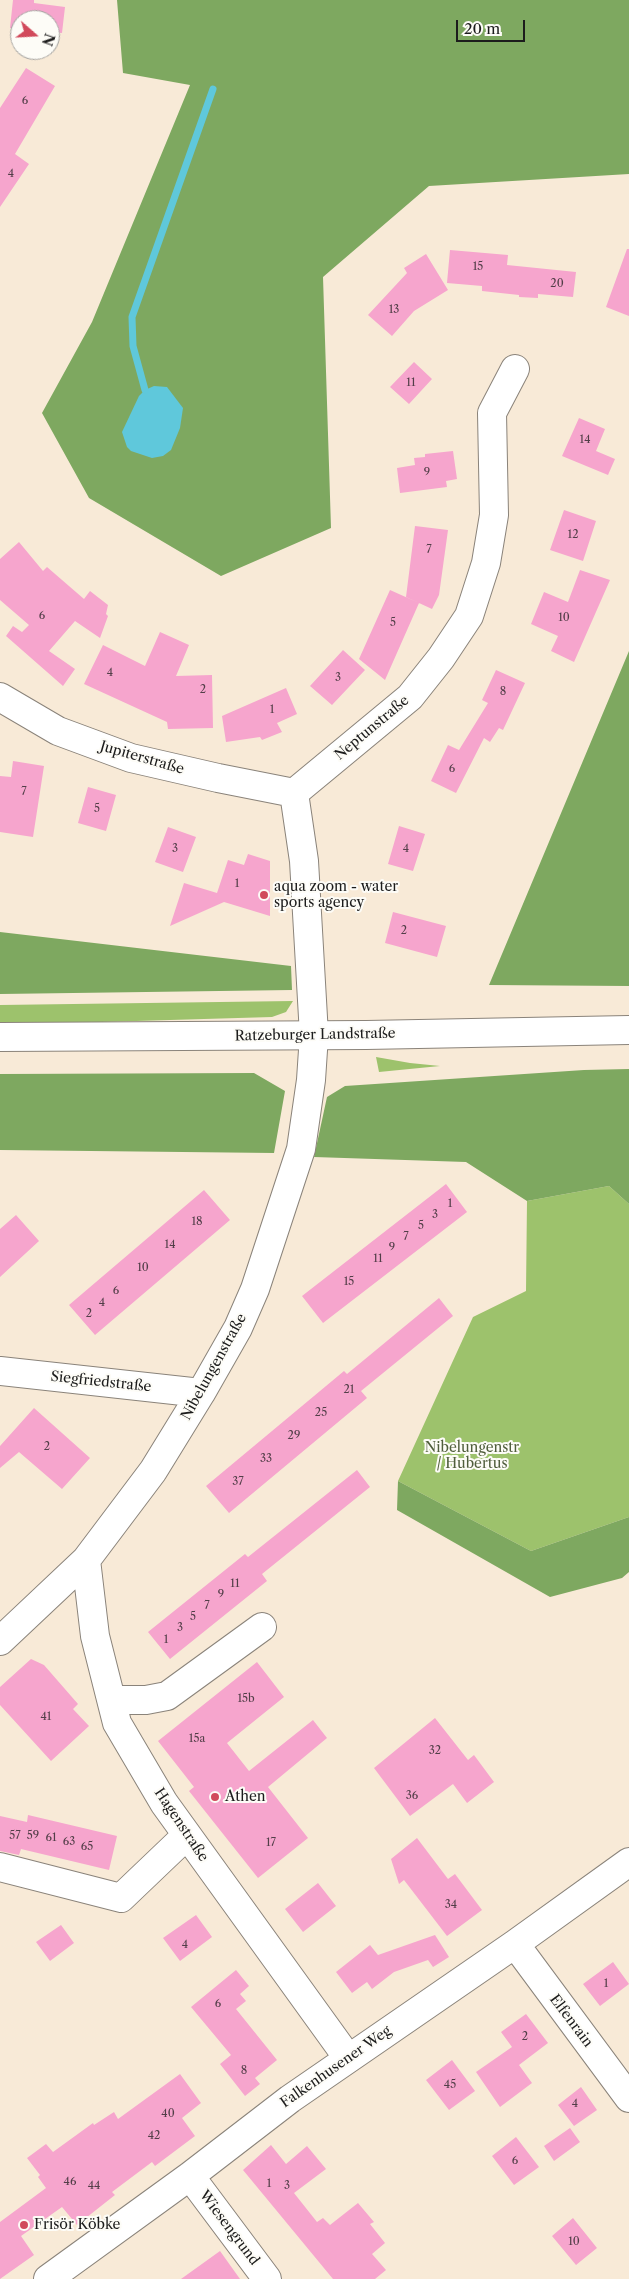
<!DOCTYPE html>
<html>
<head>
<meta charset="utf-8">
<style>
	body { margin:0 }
	#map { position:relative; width:629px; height:2279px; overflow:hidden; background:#f8ead7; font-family:"Libre Caslon Text",serif }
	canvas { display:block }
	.north { position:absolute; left:10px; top:10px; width:50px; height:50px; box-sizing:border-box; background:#fdfcf7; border:1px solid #a3a29f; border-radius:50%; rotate:109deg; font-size:14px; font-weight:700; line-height:20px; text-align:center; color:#1c1c1c }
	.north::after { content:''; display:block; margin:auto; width:18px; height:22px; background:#d1495b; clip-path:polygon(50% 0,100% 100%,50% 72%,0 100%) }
	.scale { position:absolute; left:456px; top:20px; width:69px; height:22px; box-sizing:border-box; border:2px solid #1c1c1c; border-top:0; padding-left:6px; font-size:15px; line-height:18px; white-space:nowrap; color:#1c1c1c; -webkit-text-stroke:4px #fdfcf7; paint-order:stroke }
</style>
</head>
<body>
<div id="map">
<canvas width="629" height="2279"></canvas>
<div class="north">N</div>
<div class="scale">20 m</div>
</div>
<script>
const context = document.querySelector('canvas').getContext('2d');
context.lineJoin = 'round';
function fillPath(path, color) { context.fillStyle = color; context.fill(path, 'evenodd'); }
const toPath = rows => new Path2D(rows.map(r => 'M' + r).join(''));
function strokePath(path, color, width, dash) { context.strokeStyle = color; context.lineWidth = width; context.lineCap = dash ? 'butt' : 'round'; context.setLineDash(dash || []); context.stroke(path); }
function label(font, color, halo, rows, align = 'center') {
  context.font = font + ' "Libre Caslon Text",serif'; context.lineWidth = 4; context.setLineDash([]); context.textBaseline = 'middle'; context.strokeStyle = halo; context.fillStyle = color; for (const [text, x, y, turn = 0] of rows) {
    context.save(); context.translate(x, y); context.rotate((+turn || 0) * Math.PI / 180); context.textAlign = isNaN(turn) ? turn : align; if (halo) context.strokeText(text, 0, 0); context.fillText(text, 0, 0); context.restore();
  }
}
const green = toPath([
	[293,1001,286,1012,272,1017,0,1025,0,1005],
	[376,1057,410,1063,440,1066,379,1072],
	[609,1186,629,1204,629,1517,531,1551,398,1481,473,1317,526,1291,527,1201]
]);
const forest = toPath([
	[117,0,629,0,629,174,429,186,323,277,331,528,221,576,89,498,42,413,92,322,190,85,123,73],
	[629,651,629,986,489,985],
	[0,932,291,966,292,990,0,994],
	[629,1069,629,1204,609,1186,527,1201,466,1162,314,1157,327,1097,345,1086,584,1070],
	[254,1073,285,1091,274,1153,0,1150,0,1074],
	[398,1481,531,1551,629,1517,629,1572,622,1578,550,1597,397,1510]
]);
const water = toPath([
	[154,386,167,387,183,408,180,428,171,450,163,456,152,458,131,451,127,447,122,432,139,396,145,390]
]);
const stream = toPath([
	[145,390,133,346,132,317,213,89]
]);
const building = toPath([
	[13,0,34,0,34,3,65,7,62,33,50,32,50,20,20,20,20,29,10,28],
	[26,68,55,86,15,154,29,164,0,207,0,108],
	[627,249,629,249,629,316,606,307],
	[450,250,508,255,507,265,576,272,573,297,538,294,538,298,519,297,519,295,482,291,482,286,447,283],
	[426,254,448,290,414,311,392,336,368,315,407,273,404,268],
	[414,362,432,379,409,404,390,387],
	[579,418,605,429,596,451,615,459,608,475,562,456],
	[453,451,457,479,446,481,447,487,400,493,397,468,415,465,414,458,425,457,425,454],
	[564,510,596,521,583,561,550,550],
	[415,526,448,530,439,595,432,609,406,597],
	[19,542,43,571,47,567,84,599,90,591,108,605,106,614,108,616,100,638,75,621,49,651,75,669,63,686,6,636,13,626,22,632,29,625,0,600,0,559],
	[580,570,610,580,574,662,551,651,558,636,531,624,544,592,568,602],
	[390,590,419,603,385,680,359,659],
	[160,632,189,645,176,676,212,675,213,728,168,729,167,722,84,684,103,645,145,666],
	[343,650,365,670,332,705,310,686],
	[496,670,525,683,503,730,499,728,490,742,484,738,456,793,431,781,448,745,459,750,488,703,482,700],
	[286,688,297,714,277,723,282,732,262,740,260,737,226,742,222,716],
	[13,761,44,766,33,837,0,832,0,776,11,777],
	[88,787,116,795,106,831,78,823],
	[399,826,425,834,413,871,388,864],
	[168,827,196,837,183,872,155,862],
	[248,854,270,861,270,916,224,902,170,926,184,883,217,893,228,860,244,865],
	[393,912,446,926,437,957,385,943],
	[446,1184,467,1212,323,1323,302,1296],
	[204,1190,230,1220,95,1335,69,1305],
	[16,1215,39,1241,0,1277,0,1229],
	[439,1298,453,1316,361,1391,367,1398,229,1513,206,1486,344,1371,347,1374],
	[34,1408,90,1458,62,1489,19,1452,0,1468,0,1446],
	[357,1470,370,1487,262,1574,267,1581,170,1659,148,1632,245,1554,248,1557],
	[31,1659,44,1665,78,1704,73,1709,89,1726,51,1761,0,1705,0,1687],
	[257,1662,284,1697,227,1743,249,1771,313,1720,327,1738,268,1787,308,1838,258,1878,189,1791,194,1787,158,1741],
	[435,1718,468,1760,474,1755,494,1782,467,1803,453,1784,410,1816,374,1768],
	[28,1815,117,1836,109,1870,21,1849,19,1855,0,1851,0,1816,27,1822],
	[417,1838,448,1879,455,1874,482,1910,447,1936,404,1880,399,1884,391,1859],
	[318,1883,336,1906,303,1932,285,1909],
	[196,1915,212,1937,180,1961,163,1938],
	[61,1925,74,1943,50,1961,36,1942],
	[435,1935,449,1957,433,1967,428,1960,394,1972,372,1989,367,1982,352,1993,336,1972,370,1945,378,1955],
	[613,1962,629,1984,600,2006,583,1984],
	[236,1970,249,1986,240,1994,246,2001,236,2009,277,2060,255,2078,260,2084,245,2096,220,2064,231,2055,191,2007],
	[526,2014,548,2043,519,2065,532,2083,500,2107,476,2072,512,2047,501,2032],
	[452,2060,475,2091,449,2110,426,2080],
	[180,2074,201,2103,182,2118,195,2136,155,2166,152,2162,112,2192,115,2195,77,2225,62,2207,21,2236,34,2255,0,2279,0,2222,46,2188,38,2177,40,2175,27,2158,46,2144,53,2152,93,2123,94,2125,114,2112,118,2119],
	[581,2087,597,2110,574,2126,558,2105],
	[570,2128,580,2142,554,2161,544,2146],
	[516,2137,539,2167,514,2185,492,2156],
	[271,2145,286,2164,307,2146,326,2169,294,2193,317,2222,323,2218,330,2225,358,2203,374,2222,370,2224,385,2243,372,2254,386,2270,375,2279,333,2279,243,2170],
	[573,2218,597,2248,576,2265,552,2236],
	[220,2251,240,2279,181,2279]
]);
const minor = toPath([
	[0,697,58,731,131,758,218,778,294,793],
	[0,1371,201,1393],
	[86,1560,95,1636,117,1723,164,1803,348,2058],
	[0,1641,86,1560,153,1471,201,1393,238,1328,255,1289,301,1149,311,1080,314,1035,304,861,294,793,410,697,441,658,469,616,486,563,494,515,492,413,515,369],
	[112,1700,146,1700,167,1696,262,1627],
	[0,1867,121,1898,187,1835],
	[515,1944,629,2098],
	[190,2176,267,2279],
	[48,2279,190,2176,290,2099,515,1944,629,1862]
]);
const major = toPath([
	[0,1037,366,1035,629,1030]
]);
const markers = [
	[264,895,5,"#d1495b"],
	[215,1797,5,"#d1495b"],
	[24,2225,5,"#d1495b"]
];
const numberNames = [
	["6",25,101],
	["4",11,174],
	["15",478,267],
	["20",557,284],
	["13",394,310],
	["11",411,383],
	["14",585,440],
	["9",427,473],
	["12",573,535],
	["7",429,550],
	["6",42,616],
	["10",564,618],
	["5",393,623],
	["4",110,673],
	["3",338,678],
	["2",203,690],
	["8",503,692],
	["1",272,710],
	["6",452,769],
	["7",24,792],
	["5",97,809],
	["3",175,849],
	["4",406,849],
	["1",237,884],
	["2",404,931],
	["1",450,1204],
	["3",435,1215],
	["18",197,1222],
	["5",421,1226],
	["7",406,1237],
	["14",170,1245],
	["9",392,1248],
	["11",378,1259],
	["10",143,1268],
	["15",349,1282],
	["6",116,1291],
	["4",102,1303],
	["2",89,1314],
	["21",349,1390],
	["25",321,1413],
	["29",294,1436],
	["2",47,1447],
	["33",266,1459],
	["37",238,1482],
	["11",235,1584],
	["9",221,1595],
	["7",207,1606],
	["5",193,1617],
	["3",180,1628],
	["1",166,1640],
	["15b",246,1699],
	["41",46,1717],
	["15a",197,1739],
	["32",435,1751],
	["36",412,1796],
	["57",15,1836],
	["59",33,1836],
	["61",51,1838],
	["63",69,1842],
	["17",271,1843],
	["65",87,1847],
	["34",451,1905],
	["4",185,1945],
	["1",606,1984],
	["6",218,2004],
	["2",525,2037],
	["8",244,2071],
	["45",450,2085],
	["4",575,2104],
	["40",168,2114],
	["42",154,2136],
	["6",515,2161],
	["46",70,2182],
	["1",269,2184],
	["44",94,2186],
	["3",287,2186],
	["10",574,2242]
];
const streetNames = [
	["Neptunstraße",372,728,-40],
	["Jupiterstraße",142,758,16],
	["Ratzeburger Landstraße",315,1035,-1],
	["Nibelungenstraße",214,1367,-61],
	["Siegfriedstraße",101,1382,6],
	["Hagenstraße",181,1825,56],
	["Elfenrain",571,2021,53],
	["Falkenhusener Weg",336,2067,-35],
	["Wiesengrund",229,2228,53]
];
const poiNames = [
	["aqua zoom - water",274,887],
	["sports agency",274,903],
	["Athen",225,1797],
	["Frisör Köbke",34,2225]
];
const parkNames = [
	["Nibelungenstr",472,1448],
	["/ Hubertus",472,1464]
];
fillPath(green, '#9dc26c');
fillPath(forest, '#7ea860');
fillPath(water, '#5fc8db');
strokePath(stream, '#5fc8db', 7);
fillPath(building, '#f6a5cd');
strokePath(minor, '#8a837a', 30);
strokePath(major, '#8a837a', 30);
strokePath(minor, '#fff', 28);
strokePath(major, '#fff', 28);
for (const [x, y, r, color] of markers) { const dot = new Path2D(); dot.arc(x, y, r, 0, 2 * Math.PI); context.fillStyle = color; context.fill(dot); strokePath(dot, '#fdfcf7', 2); }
label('11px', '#523e48', null, numberNames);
label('14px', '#1c1c1c', '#fdfcf7', streetNames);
label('14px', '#1c1c1c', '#fdfcf7', poiNames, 'left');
label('14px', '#505e3c', '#fdfcf7', parkNames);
</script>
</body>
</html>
